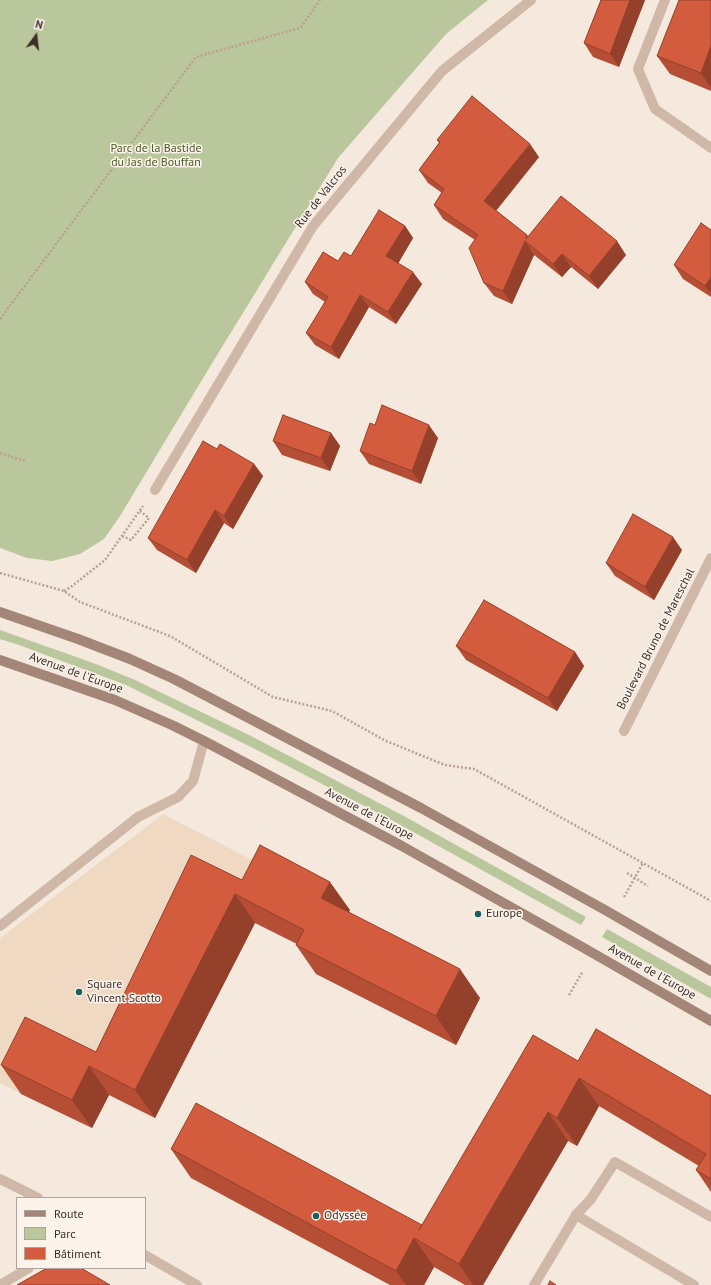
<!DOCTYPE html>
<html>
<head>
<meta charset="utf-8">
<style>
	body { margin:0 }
	#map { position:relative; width:711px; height:1285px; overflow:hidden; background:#f5e9dd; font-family:"PT Sans",sans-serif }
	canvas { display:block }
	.legend { position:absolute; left:16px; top:1197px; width:130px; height:72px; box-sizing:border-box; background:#fcf3eb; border:1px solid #afa49d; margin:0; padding:5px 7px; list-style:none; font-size:12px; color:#3b2e29 }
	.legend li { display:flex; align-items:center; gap:8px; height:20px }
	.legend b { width:20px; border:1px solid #afa49d }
	.north { position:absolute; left:16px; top:16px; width:40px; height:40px; -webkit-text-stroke:3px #fcf3eb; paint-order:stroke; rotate:15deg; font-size:11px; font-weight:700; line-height:16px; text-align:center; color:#3b2e29 }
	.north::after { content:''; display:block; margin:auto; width:14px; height:18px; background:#3b2e29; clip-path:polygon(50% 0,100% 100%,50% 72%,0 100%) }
</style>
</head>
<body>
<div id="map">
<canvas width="711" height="1285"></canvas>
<ul class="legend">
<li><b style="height:5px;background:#a38678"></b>Route</li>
<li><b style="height:11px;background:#bac69b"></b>Parc</li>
<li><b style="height:11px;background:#d35b3e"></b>Bâtiment</li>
</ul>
<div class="north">N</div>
</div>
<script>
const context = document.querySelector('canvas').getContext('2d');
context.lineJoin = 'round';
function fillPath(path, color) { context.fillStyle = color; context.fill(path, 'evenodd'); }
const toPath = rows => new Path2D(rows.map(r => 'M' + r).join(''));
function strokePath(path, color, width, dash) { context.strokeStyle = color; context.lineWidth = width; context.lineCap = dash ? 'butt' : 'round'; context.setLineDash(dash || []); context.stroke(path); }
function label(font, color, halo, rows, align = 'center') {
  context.font = font + ' "PT Sans",sans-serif'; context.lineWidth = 3; context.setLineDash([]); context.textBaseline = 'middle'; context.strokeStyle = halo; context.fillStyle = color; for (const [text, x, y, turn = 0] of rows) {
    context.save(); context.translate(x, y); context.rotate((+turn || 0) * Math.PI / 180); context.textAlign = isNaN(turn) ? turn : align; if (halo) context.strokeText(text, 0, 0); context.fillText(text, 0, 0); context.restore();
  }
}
const green = toPath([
	[0,0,488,0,446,34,338,158,211,365,120,516,104,539,80,554,52,561,27,558,0,548],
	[0,630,96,664,135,680,249,735,402,815,586,917,581,925,397,823,255,749,126,685,19,645,0,639],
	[607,929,711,987,711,999,602,937]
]);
const plaza = toPath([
	[163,814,280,874,116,1080,21,1094,0,1083,0,938]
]);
const path = toPath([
	[0,319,196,57,300,28,320,0],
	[0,453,25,461],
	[122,536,131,540,149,518,140,511],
	[0,573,64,591,80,602,170,636,273,697,332,711,386,741,445,765,474,769,711,901],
	[64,591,72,586,105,560,143,506],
	[627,873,648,886],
	[624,897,643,863],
	[569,995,583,971]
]);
const service = toPath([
	[0,926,138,817,178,797,193,781,204,741],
	[576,1215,591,1199,615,1162,711,1217]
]);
const pedestrian = toPath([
	[155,490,313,226,442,71,531,0]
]);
const minor = toPath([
	[665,0,638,69,655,109,711,148],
	[624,731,711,558],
	[0,1179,38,1198],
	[145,1255,197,1285],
	[0,1285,29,1268],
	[534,1285,576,1215,694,1285]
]);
const secondary = toPath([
	[0,612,78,639,130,659,174,679,421,808,605,910,711,971],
	[0,660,115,700,174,726,204,741,400,845,584,948,711,1021]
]);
const wall = toPath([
	[601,0,645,0,619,67,593,57,584,43],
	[711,0,711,91,670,74,657,56],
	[437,140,539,157,496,211,528,236,626,255,598,289,571,267,562,277,534,255,512,304,494,296,484,283,475,240,443,219,434,205,442,193,428,183,419,170,439,143],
	[405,226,413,238,398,263,422,284,396,324,369,307,339,359,315,345,306,333,325,302,313,294,305,282,338,261,351,256],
	[711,230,711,297,683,279,674,265],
	[375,425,438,438,421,484,369,464,360,451],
	[331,433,340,446,330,471,282,455,273,441],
	[217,449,254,464,263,476,233,529,224,523,196,573,157,550,148,538],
	[682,550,654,600,615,576,606,563],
	[456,646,575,652,584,666,557,711,466,660],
	[242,880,350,910,349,912,480,998,456,1045,316,974,296,945,297,944,255,923,155,1118,109,1095,92,1128,21,1094,1,1065,96,1052],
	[578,1061,711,1096,711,1192,696,1170,699,1166,599,1106,577,1146,568,1141,483,1285,465,1285,434,1267,424,1285,390,1285,191,1178,171,1149,422,1225]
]);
const shadedWall = toPath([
	[630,0,645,0,619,67,610,54],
	[711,46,711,88,701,73],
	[530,144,539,157,493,214,484,201],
	[405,226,413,238,395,269,386,256],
	[525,241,534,255,512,304,503,291],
	[617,241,626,255,598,289,589,276],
	[562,254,571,267,562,277,553,264],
	[413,272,422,284,396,324,388,312],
	[711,277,711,293,705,286],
	[360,295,369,307,339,359,331,347],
	[429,425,438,438,421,484,412,471],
	[331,433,340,446,330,471,321,458],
	[254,464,263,476,233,529,224,516],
	[215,510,224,523,196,573,187,560],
	[673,537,682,550,654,600,645,587],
	[575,652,584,666,557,711,548,698],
	[330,882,350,910,341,926,321,898],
	[235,894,255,923,155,1118,135,1090],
	[460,969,480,998,456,1045,436,1016],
	[89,1066,109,1095,92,1128,72,1100],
	[579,1078,599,1106,577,1146,557,1118],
	[548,1112,568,1141,483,1285,473,1285,459,1264],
	[414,1238,434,1267,424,1285,406,1285,396,1271]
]);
const building = toPath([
	[601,0,630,0,610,54,584,43,601,0],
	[679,0,711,0,711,46,701,73,657,56,679,0],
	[472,96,530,144,484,201,527,235,526,239,561,196,617,241,589,276,562,254,553,264,525,241,503,291,484,283,469,248,478,235,434,205,444,189,419,170,440,142,437,140,472,96],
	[379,210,405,226,386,256,413,272,388,312,360,295,331,347,306,333,328,297,305,282,323,252,338,261,344,252,351,256,379,210],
	[701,223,711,230,711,277,705,286,674,265,701,223],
	[382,405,429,425,412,471,360,451,370,423,375,425,382,405],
	[283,415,331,433,321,458,273,441,283,415],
	[203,441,217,449,220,444,254,464,224,516,215,510,187,560,148,538,203,441],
	[633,514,673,537,645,587,606,563,633,514],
	[484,600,575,652,548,698,456,646,484,600],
	[260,845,330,882,321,898,460,969,436,1016,296,945,304,930,235,894,135,1090,89,1066,72,1100,1,1065,25,1017,96,1052,191,855,242,880,260,845],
	[596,1029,711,1096,711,1179,696,1170,706,1154,579,1078,557,1118,548,1112,459,1264,414,1238,396,1271,171,1149,196,1103,422,1225,419,1230,533,1035,578,1061,596,1029],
	[47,1268,81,1268,110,1285,17,1285,47,1268],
	[550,1281,556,1285,548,1285,550,1281]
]);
const markers = [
	[478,914,4,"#196062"],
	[79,992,4,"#196062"],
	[316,1216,4,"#196062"]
];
const parkNames = [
	["Parc de la Bastide",156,149],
	["du Jas de Bouffan",156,163]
];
const streetNames = [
	["Rue de Valcros",321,197,-52],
	["Boulevard Bruno de Mareschal",656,639,-63],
	["Avenue de l'Europe",76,673,20],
	["Avenue de l'Europe",369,814,28],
	["Avenue de l'Europe",652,972,30]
];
const poiNames = [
	["Europe",486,914],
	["Square",87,985],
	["Vincent Scotto",87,999],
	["Odyssée",324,1216]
];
fillPath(green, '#bac69b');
fillPath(plaza, '#efd9c3');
strokePath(path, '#bba191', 2.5, [2, 2]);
strokePath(service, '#cfb8a7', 10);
strokePath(pedestrian, '#cfb8a7', 10);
strokePath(minor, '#cfb8a7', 10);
strokePath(secondary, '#a38678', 10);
fillPath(wall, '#b54e35');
fillPath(shadedWall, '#94402b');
fillPath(building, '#d35b3e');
strokePath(building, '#94402b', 1);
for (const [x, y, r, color] of markers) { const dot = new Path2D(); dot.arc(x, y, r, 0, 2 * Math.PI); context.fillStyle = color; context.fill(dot); strokePath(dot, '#fcf3eb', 1.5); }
label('12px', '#4c5c29', '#fcf3eb', parkNames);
label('12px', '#3b2e29', '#fcf3eb', streetNames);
label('12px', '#3b2e29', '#fcf3eb', poiNames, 'left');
</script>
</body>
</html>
